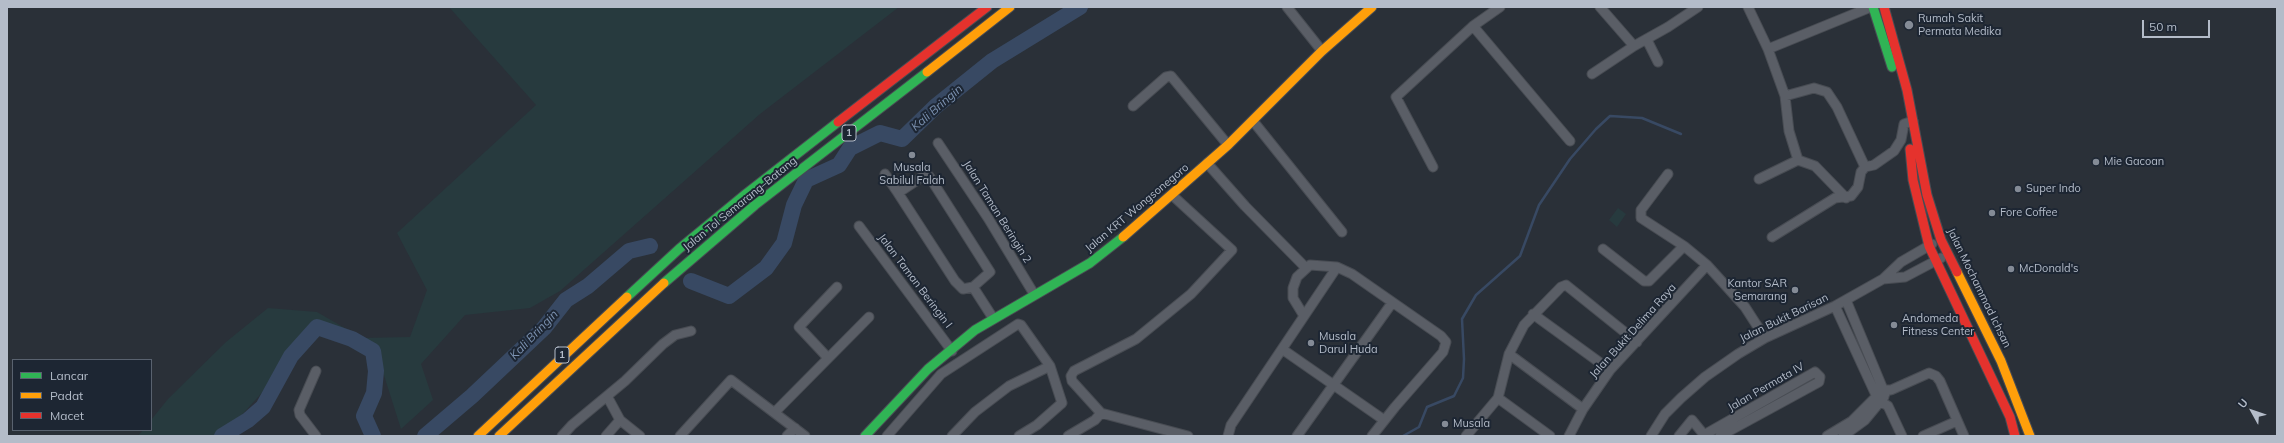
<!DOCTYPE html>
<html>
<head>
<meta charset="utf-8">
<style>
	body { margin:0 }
	#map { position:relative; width:2284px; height:443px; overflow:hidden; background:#2a3038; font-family:Mulish,sans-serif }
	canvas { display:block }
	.frame { position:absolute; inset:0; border:8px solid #b4bcc9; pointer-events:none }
	.legend { position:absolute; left:12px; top:359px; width:140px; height:72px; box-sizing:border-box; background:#1d2633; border:1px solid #59626f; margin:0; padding:5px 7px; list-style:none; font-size:12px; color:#b4bcc9 }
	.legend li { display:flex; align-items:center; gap:8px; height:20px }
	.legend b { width:20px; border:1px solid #59626f }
	.north { position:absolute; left:2232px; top:391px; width:40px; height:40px; -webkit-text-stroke:3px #1d2633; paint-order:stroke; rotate:310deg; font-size:11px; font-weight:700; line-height:16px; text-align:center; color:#b4bcc9 }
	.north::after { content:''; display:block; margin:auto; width:14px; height:18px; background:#b4bcc9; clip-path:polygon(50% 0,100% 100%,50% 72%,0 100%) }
	.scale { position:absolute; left:2142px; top:20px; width:68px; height:18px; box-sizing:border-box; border:2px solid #b4bcc9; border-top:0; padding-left:5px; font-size:12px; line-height:14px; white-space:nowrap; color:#b4bcc9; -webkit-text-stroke:3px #1d2633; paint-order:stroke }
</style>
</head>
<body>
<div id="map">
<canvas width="2284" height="443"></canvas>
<div class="frame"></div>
<ul class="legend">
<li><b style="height:5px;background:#30b455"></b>Lancar</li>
<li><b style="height:5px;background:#ff9f0a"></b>Padat</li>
<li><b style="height:5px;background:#e5322d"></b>Macet</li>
</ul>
<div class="north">U</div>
<div class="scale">50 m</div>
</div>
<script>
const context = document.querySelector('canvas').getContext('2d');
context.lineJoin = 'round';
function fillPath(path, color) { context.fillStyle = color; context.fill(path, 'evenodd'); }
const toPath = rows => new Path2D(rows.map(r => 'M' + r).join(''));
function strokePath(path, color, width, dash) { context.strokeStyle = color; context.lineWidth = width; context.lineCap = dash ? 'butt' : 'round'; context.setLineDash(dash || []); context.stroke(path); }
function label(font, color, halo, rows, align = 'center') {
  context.font = font + ' Mulish,sans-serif'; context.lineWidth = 4; context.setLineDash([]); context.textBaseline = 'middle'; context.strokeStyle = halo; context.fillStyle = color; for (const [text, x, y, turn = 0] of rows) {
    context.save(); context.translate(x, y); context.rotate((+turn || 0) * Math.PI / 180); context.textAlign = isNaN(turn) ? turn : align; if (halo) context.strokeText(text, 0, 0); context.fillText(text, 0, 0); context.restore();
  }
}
const green = toPath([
	[449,7,899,7,760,114,560,291,530,308,465,315,421,364,433,400,401,429,382,369,356,347,322,336,313,336,296,348,269,385,227,431,226,436,138,436,143,430,151,430,151,420,168,399,226,342,268,308,317,312,362,338,410,337,427,290,397,233,536,105],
	[1618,208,1626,214,1617,227,1609,220]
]);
const stream = toPath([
	[1403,436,1419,427,1427,407,1454,396,1463,378,1464,359,1462,319,1476,295,1520,256,1539,205,1570,159,1596,129,1610,116,1642,118,1681,134]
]);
const river = toPath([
	[691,281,729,296,766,268,784,243,794,205,806,180,839,165,850,148,880,133,902,139,936,106,992,61,1080,7],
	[222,436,248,420,263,407,291,356,317,327,352,339,373,351,376,371,374,393,364,416,373,436],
	[425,436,472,396,544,328,566,300,588,286,629,251,650,246]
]);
const street = toPath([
	[1287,7,1322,51],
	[1600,7,1634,46,1668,27,1698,7],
	[1748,7,1768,49,1785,96,1789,131,1798,160],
	[1473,26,1570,141],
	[1647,40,1658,62],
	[1768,49,1871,7],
	[1592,74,1634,46],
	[1785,96,1814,88,1827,92,1837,107,1865,167],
	[1133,106,1166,77,1171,76,1228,145],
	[1253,121,1342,232],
	[938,143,988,218,1034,294],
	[1798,160,1815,166,1846,198],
	[1207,163,1245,206,1306,268],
	[1433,167,1396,97,1473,26,1500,7],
	[885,174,898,193],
	[1668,174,1641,210,1641,218,1684,246,1707,265,1745,307,1765,338],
	[1759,179,1798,160],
	[859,226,952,351],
	[1772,237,1835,198,1851,196,1858,187,1861,172,1865,167,1874,165,1894,151,1901,140,1904,124,1913,121],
	[1603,249,1644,281,1649,281,1684,246],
	[1337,267,1282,349,1384,420],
	[1883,279,1905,277,1941,258],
	[973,287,990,272,929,176,925,175,898,193,955,281,963,289,973,287,993,318],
	[1846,300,1885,394],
	[1835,306,1876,395,1880,401,1888,406,1902,436],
	[1533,314,1610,370],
	[1304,316,1293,298,1293,288,1297,277,1310,265,1337,267,1352,274,1441,336,1446,342,1443,352,1395,407,1372,436],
	[1509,354,1583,409],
	[828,358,799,327,837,287],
	[607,396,620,420],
	[1498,398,1550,436],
	[775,412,869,317],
	[1101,413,1188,436],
	[1704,435,1815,372,1820,377,1819,382,1720,436],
	[316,436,300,415,299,410,316,371],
	[562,436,572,425,625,381,663,344,675,335,691,331],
	[606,436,620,420,640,436],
	[680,436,731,380,805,436],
	[787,436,795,428],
	[887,436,941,374,1018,324,1021,325,1050,366,1062,403,1037,425,1019,436],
	[952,436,975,412,1009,386,1050,366],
	[1068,436,1095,420,1101,413,1072,381,1071,376,1074,371,1136,339,1191,294,1232,250,1172,195],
	[1228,436,1231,425,1282,349],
	[1297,436,1392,303],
	[1466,436,1498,398,1509,354,1524,325,1561,287,1566,285,1637,342],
	[1569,436,1583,409,1610,370,1707,265],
	[1651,436,1665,414,1681,398,1705,377,1738,354,1765,338,1835,306,1883,279,1901,262,1932,244],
	[1679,436,1692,420,1705,436],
	[1827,436,1852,421,1883,390,1891,390,1929,373,1936,376,1940,381,1964,436],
	[1843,436,1865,420,1884,397],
	[1923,436,1957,421]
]);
const fast = toPath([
	[1873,7,1892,67],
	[664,283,755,205,927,72],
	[627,297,679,249,747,193,838,122],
	[865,436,928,369,975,330,1090,263,1123,237]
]);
const slow = toPath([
	[927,72,1010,7],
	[1123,237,1228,145,1322,51,1372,7],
	[1957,272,2001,361,2030,436],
	[478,436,627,297],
	[499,436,664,283]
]);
const jam = toPath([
	[1884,7,1907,90,1927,195,1941,240,1957,272],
	[838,122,987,7],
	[1910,149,1913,180,1929,246,2010,417,2015,436]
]);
const markers = [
	[1909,25,5,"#848b96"],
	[912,155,4,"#848b96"],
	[2096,162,4,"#848b96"],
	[2018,189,4,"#848b96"],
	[1992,213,4,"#848b96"],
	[2011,269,4,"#848b96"],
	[1795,290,4,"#848b96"],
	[1894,325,4,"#848b96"],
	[1311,343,4,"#848b96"],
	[1445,424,4,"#848b96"]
];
const shields = [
	[849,133,14],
	[562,355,14]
];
const shieldNames = [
	["1",849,133],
	["1",562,355]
];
const poiNames = [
	["Rumah Sakit",1918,19],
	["Permata Medika",1918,32],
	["Mie Gacoan",2104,162],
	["Musala",912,168,"center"],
	["Sabilul Falah",912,181,"center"],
	["Super Indo",2026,189],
	["Fore Coffee",2000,213],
	["McDonald's",2019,269],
	["Kantor SAR",1787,284,"right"],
	["Semarang",1787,297,"right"],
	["Andomeda",1902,319],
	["Fitness Center",1902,332],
	["Musala",1319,337],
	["Darul Huda",1319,350],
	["Musala",1453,424]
];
const streetNames = [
	["Jalan Tol Semarang–Batang",740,204,-39],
	["Jalan KRT Wongsonegoro",1137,208,-40],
	["Jalan Taman Beringin 2",997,212,58],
	["Jalan Taman Beringin I",915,281,53],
	["Jalan Mochammad Ichsan",1979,288,64],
	["Jalan Bukit Barisan",1784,318,-26],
	["Jalan Bukit Delima Raya",1633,331,-48],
	["Jalan Permata IV",1766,387,-30]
];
const waterNames = [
	["Kali Bringin",937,108,-41],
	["Kali Bringin",534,335,-46]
];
fillPath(green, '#273a3e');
strokePath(stream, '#384963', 2.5);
strokePath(river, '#384963', 16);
strokePath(street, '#484c53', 11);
strokePath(fast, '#484c53', 11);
strokePath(slow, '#484c53', 11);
strokePath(jam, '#484c53', 11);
strokePath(street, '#5a5e66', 9);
strokePath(fast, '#30b455', 9);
strokePath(slow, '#ff9f0a', 9);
strokePath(jam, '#e5322d', 9);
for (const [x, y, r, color] of markers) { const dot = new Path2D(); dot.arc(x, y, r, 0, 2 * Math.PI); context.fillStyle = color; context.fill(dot); strokePath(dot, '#1d2633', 1.5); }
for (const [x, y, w] of shields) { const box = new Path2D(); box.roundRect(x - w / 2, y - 8, w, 16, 3); context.fillStyle = '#1d2633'; context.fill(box); strokePath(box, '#b4bcc9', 1); }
label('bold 10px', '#b4bcc9', null, shieldNames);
label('11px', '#b4bcc9', '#1d2633', poiNames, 'left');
label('11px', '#b4bcc9', '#1d2633', streetNames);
label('italic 12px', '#7c92b1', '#1d2633', waterNames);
</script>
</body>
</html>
